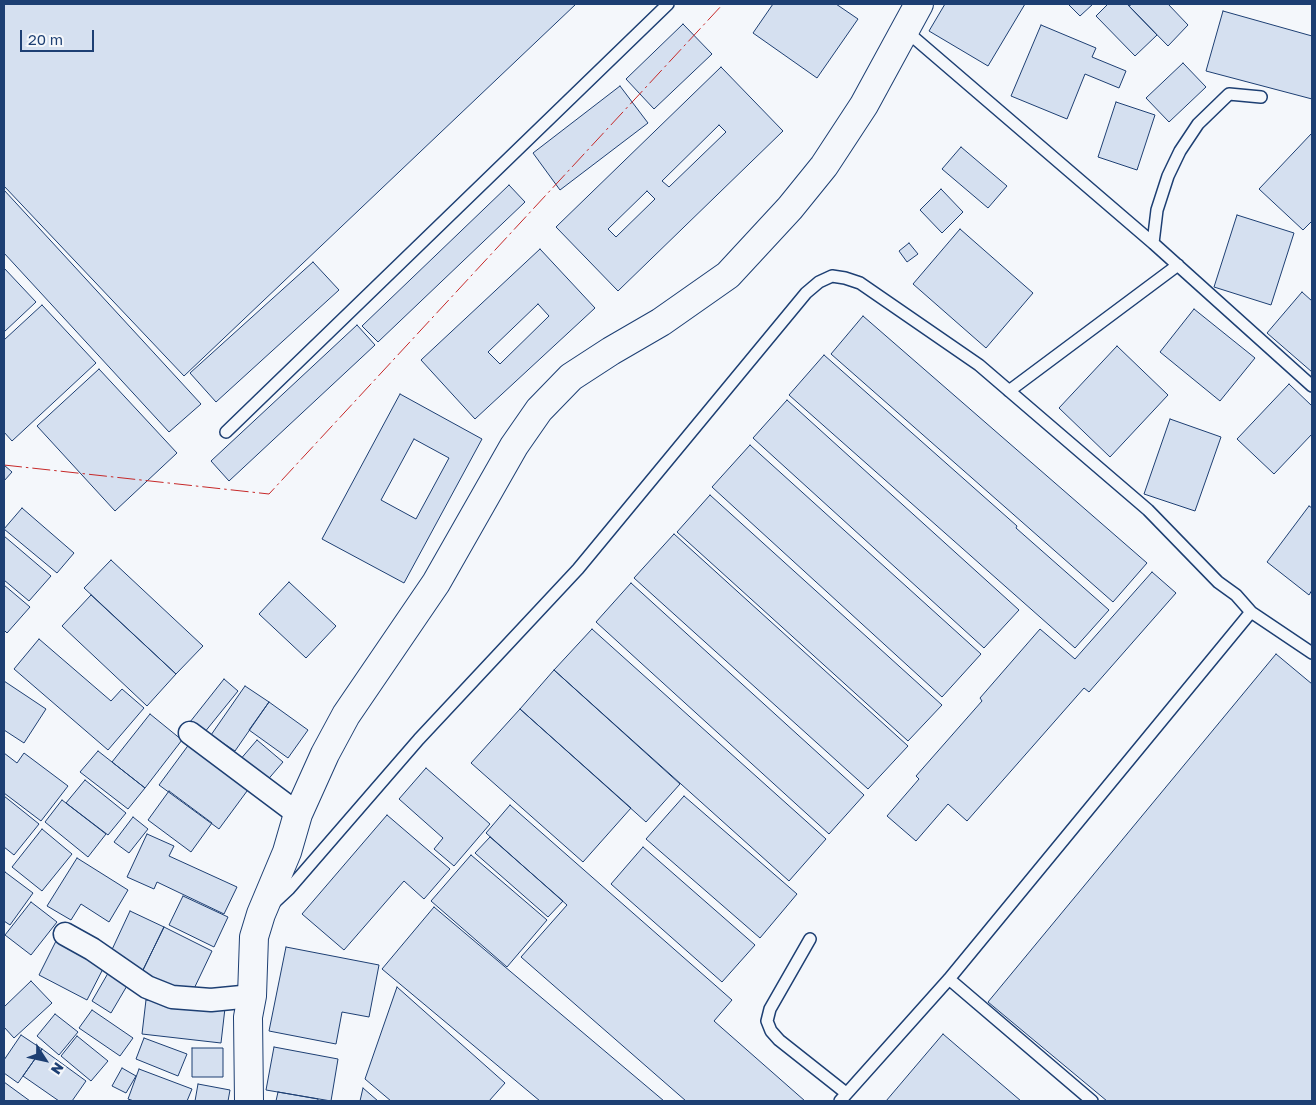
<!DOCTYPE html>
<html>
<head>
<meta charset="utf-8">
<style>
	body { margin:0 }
	#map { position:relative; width:1316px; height:1105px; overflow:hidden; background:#f4f7fb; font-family:"Golos Text",sans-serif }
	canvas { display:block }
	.frame { position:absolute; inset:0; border:5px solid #1d3f73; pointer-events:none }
	.north { position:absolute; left:20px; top:1035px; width:50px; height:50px; -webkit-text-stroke:4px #f4f7fb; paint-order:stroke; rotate:125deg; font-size:14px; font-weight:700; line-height:20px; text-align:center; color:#1d3f73 }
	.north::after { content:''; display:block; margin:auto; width:18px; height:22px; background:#1d3f73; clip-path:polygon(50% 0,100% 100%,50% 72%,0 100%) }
	.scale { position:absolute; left:20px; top:30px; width:74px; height:22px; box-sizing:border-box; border:2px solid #1d3f73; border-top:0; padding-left:6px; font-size:15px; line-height:18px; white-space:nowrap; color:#1d3f73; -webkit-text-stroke:4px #f4f7fb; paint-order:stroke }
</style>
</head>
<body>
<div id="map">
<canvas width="1316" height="1105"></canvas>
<div class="frame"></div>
<div class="north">N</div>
<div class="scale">20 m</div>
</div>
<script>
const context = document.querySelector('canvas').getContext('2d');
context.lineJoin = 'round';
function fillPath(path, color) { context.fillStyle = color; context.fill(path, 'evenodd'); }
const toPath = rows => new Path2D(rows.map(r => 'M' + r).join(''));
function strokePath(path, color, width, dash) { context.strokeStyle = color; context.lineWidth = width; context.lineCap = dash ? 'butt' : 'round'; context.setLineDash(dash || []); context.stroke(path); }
const building = toPath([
	[4,4,576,4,184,376,4,186,4,4],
	[773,4,836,4,858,19,817,78,753,33,773,4],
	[945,4,1025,4,988,66,929,31,945,4],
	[1068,4,1093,4,1080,16,1068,4],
	[1108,4,1127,4,1157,35,1135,56,1096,16,1108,4],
	[1132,4,1168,4,1188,25,1168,46,1129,6,1132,4],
	[1223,11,1312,36,1312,99,1206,71,1223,11],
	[683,24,712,54,654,109,626,79,683,24],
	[1041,25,1096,48,1092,57,1126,71,1119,88,1085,74,1067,119,1011,96,1041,25],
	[1183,63,1206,87,1169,122,1146,98,1183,63],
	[721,67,783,131,618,291,556,227,721,67],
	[719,125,726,132,669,187,662,181,719,125],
	[647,191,655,199,616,237,608,229,647,191],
	[620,86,648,123,560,190,533,153,620,86],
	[1116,102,1155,115,1137,170,1098,157,1116,102],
	[1312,133,1312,221,1303,230,1259,189,1312,133],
	[961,147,1007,186,988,208,942,169,961,147],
	[509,185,525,202,378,342,362,326,509,185],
	[941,189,963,212,942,233,920,210,941,189],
	[4,190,201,404,169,432,4,253,4,190],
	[1237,215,1294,233,1271,305,1214,287,1237,215],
	[960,229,1033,293,986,348,913,284,960,229],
	[909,243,918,254,907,262,899,251,909,243],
	[540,249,595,308,475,419,421,360,540,249],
	[538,304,549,316,500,364,488,352,538,304],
	[313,262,339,290,216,402,190,373,313,262],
	[4,268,36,302,4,332,4,268],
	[1302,292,1312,301,1312,372,1267,333,1302,292],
	[42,305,96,363,12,441,4,432,4,340,42,305],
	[1194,309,1255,358,1220,401,1160,352,1194,309],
	[863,316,1147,563,1113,602,831,354,863,316],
	[357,325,375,345,229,481,211,461,357,325],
	[1117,346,1168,395,1110,457,1059,408,1117,346],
	[824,355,1017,526,1016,528,1109,610,1075,648,789,395,824,355],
	[99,369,177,453,115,511,37,426,99,369],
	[1289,384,1312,406,1312,434,1274,474,1237,439,1289,384],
	[400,394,482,439,404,583,322,539,400,394],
	[414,439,449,458,416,519,381,500,414,439],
	[787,400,1019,610,984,648,753,438,787,400],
	[1170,419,1221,437,1195,511,1144,494,1170,419],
	[750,445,981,654,942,697,712,487,750,445],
	[4,465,12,472,4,481,4,465],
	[710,495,942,705,908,741,677,532,710,495],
	[1309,506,1312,508,1312,590,1309,595,1267,562,1309,506],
	[22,508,74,553,57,573,4,529,22,508],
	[674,534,908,746,868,789,634,578,674,534],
	[4,536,51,576,29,601,4,580,4,536],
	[111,560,203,646,176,674,84,588,111,560],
	[1152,572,1176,593,1089,692,1084,688,967,821,948,804,916,841,887,816,919,779,916,776,982,701,980,698,1040,629,1075,659,1152,572],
	[289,582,336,626,306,658,259,614,289,582],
	[631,583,864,795,829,834,596,622,631,583],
	[4,585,30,607,7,633,4,630,4,585],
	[91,595,176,674,147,706,62,626,91,595],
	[592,629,826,839,789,881,554,670,592,629],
	[39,639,111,701,122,689,144,708,108,750,14,669,39,639],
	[1276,654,1312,684,1312,1101,1107,1101,988,1002,1276,654],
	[554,670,680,784,646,822,520,709,554,670],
	[224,679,238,691,204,733,190,722,224,679],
	[4,681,46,709,24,743,4,730,4,681],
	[245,686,269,702,235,751,211,735,245,686],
	[269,702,308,730,288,758,249,730,269,702],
	[520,709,631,808,583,862,471,763,520,709],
	[150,714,182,740,145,788,112,762,150,714],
	[257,740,283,762,265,783,239,761,257,740],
	[190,743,250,787,219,829,159,785,190,743],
	[98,751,145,788,128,809,80,772,98,751],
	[4,753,17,763,24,753,68,786,41,821,4,793,4,753],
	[426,768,490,824,454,866,434,849,443,838,399,799,426,768],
	[85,780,126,813,108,835,66,803,85,780],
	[169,791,212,823,191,852,148,820,169,791],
	[4,796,39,824,14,855,4,847,4,796],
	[684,796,797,894,760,938,646,839,684,796],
	[62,800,106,834,88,857,45,822,62,800],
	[510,805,732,1000,714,1021,805,1101,686,1101,521,957,567,905,486,833,510,805],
	[387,815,450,869,424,899,404,881,344,950,302,914,387,815],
	[133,817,148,829,129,853,114,842,133,817],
	[42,829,72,854,42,891,12,867,42,829],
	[147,834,174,846,169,856,237,887,224,914,157,882,154,889,127,877,147,834],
	[490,837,563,901,548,917,475,853,490,837],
	[643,847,755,945,722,982,611,884,643,847],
	[471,855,547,920,507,967,431,901,471,855],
	[77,858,128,890,109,922,81,904,71,920,47,906,77,858],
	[5,872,33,893,10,925,4,921,4,875,5,872],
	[183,896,228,917,214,947,169,925,183,896],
	[31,902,57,922,31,955,5,935,31,902],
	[434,907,664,1101,540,1101,382,969,434,907],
	[130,911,164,927,142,972,109,956,130,911],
	[164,927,212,951,191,995,142,972,164,927],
	[57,939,106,963,87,1000,39,975,57,939],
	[286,947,379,965,369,1017,342,1012,336,1044,269,1031,286,947],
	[111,968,131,979,111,1013,92,1001,111,968],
	[31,981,52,1003,14,1038,4,1027,4,1007,31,981],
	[397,987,505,1083,489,1101,391,1101,365,1079,397,987],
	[146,1000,225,1008,221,1043,142,1034,146,1000],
	[92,1010,133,1038,120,1056,79,1028,92,1010],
	[55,1014,78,1032,59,1055,37,1036,55,1014],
	[943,1034,1021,1101,886,1101,943,1034],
	[21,1035,42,1049,18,1083,4,1073,4,1060,21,1035],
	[77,1036,108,1061,91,1081,61,1056,77,1036],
	[144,1038,187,1054,178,1076,136,1059,144,1038],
	[274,1047,338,1059,331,1101,266,1090,274,1047],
	[192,1048,223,1048,223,1077,192,1077,192,1048],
	[42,1049,86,1081,72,1101,59,1101,23,1076,42,1049],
	[122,1068,136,1076,126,1093,112,1086,122,1068],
	[139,1069,192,1089,187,1101,134,1101,128,1099,139,1069],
	[4,1082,30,1101,4,1101,4,1082],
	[198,1084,230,1090,228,1101,195,1101,198,1084],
	[363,1088,378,1101,360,1101,363,1088],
	[278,1092,318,1099,318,1101,276,1101,278,1092]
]);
const lane = toPath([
	[905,30,1153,243,1312,386],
	[1153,243,1157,210,1168,176,1180,151,1198,124,1229,94,1261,97],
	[1009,391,1178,265],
	[226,432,668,4],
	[1251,612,1312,653],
	[274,903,289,889,419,739,578,569,806,293,819,282,832,276,845,278,860,283,979,365,1148,510,1218,582,1236,595,1251,612,949,979,840,1101],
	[810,939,770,1009,767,1021,771,1031,779,1040,846,1093],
	[949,979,1092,1101]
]);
const street = toPath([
	[190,733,298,814],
	[65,934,92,949,147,987,172,997,211,1000,252,996]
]);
const secondary = toPath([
	[249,1101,248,1017,252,996,254,937,261,914,287,852,298,814,325,754,346,715,436,583,514,446,539,410,571,377,611,351,661,322,728,275,790,208,824,166,864,105,919,4]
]);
const power = toPath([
	[4,465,269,494,723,4]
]);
fillPath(building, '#d5e0f0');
strokePath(building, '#1d3f73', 1);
strokePath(lane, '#1d3f73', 14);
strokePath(street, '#1d3f73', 25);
strokePath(secondary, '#1d3f73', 30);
strokePath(lane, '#f4f7fb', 11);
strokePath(street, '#f4f7fb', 22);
strokePath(secondary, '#f4f7fb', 28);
strokePath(power, '#c62828', 1, [18, 4, 2.5, 4]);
</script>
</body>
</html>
